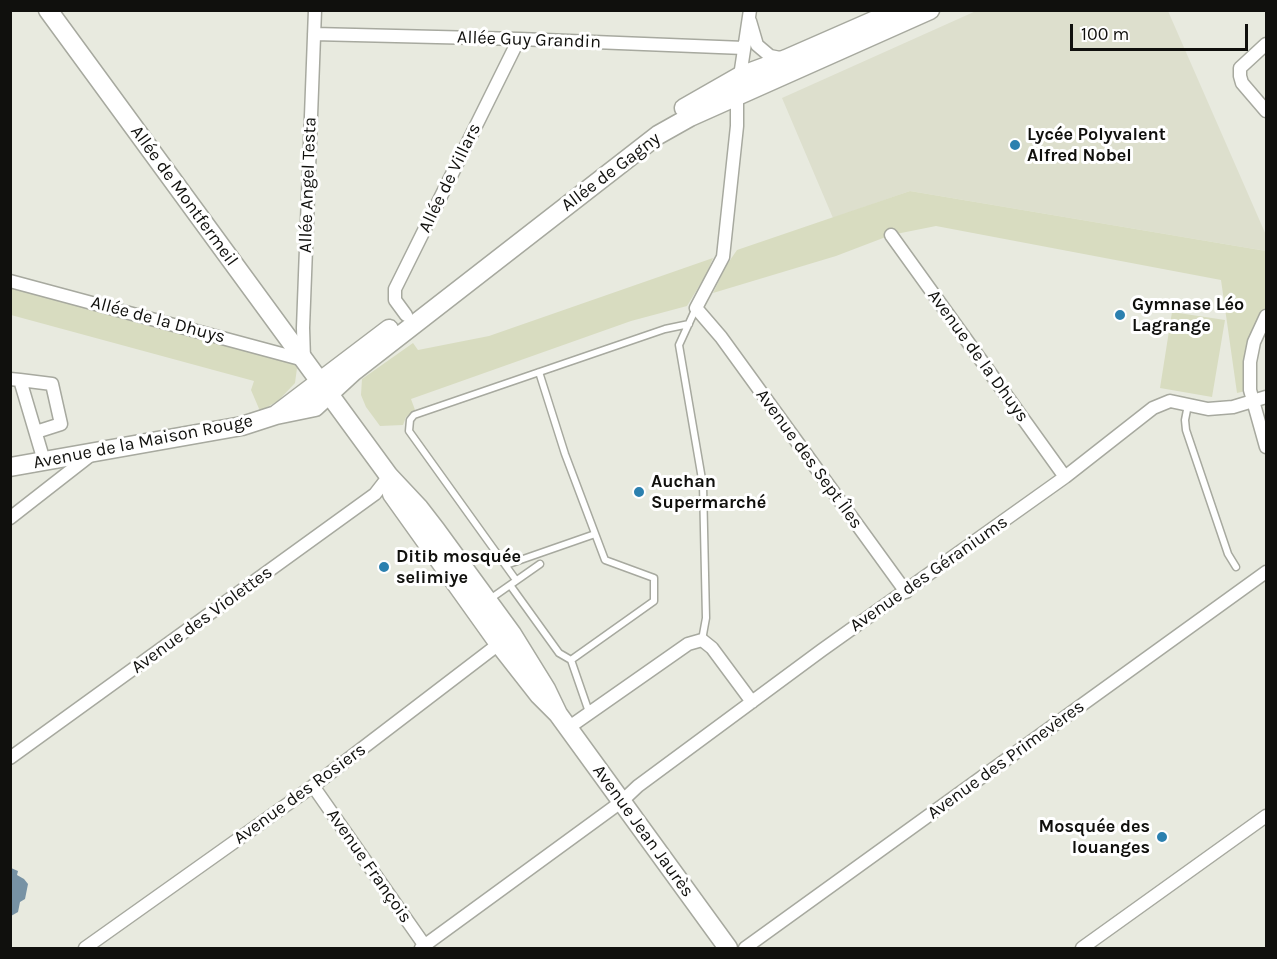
<!DOCTYPE html>
<html>
<head>
<meta charset="utf-8">
<style>
	body { margin:0 }
	#map { position:relative; width:1277px; height:959px; overflow:hidden; background:#e8eadf; font-family:Karla,sans-serif }
	canvas { display:block }
	.frame { position:absolute; inset:0; border:12px solid #10100d; pointer-events:none }
	.scale { position:absolute; left:1070px; top:24px; width:178px; height:27px; box-sizing:border-box; border:3px solid #10100d; border-top:0; padding-left:8px; font-size:18px; line-height:21px; white-space:nowrap; color:#10100d; -webkit-text-stroke:4px #fff; paint-order:stroke }
</style>
</head>
<body>
<div id="map">
<canvas width="1277" height="959"></canvas>
<div class="frame"></div>
<div class="scale">100 m</div>
</div>
<script>
const context = document.querySelector('canvas').getContext('2d');
context.lineJoin = 'round';
function fillPath(path, color) { context.fillStyle = color; context.fill(path, 'evenodd'); }
const toPath = rows => new Path2D(rows.map(r => 'M' + r).join(''));
function strokePath(path, color, width, dash) { context.strokeStyle = color; context.lineWidth = width; context.lineCap = dash ? 'butt' : 'round'; context.setLineDash(dash || []); context.stroke(path); }
function label(font, color, halo, rows, align = 'center') {
  context.font = font + ' Karla,sans-serif'; context.lineWidth = 6; context.setLineDash([]); context.textBaseline = 'middle'; context.strokeStyle = halo; context.fillStyle = color; for (const [text, x, y, turn = 0] of rows) {
    context.save(); context.translate(x, y); context.rotate((+turn || 0) * Math.PI / 180); context.textAlign = isNaN(turn) ? turn : align; if (halo) context.strokeText(text, 0, 0); context.fillText(text, 0, 0); context.restore();
  }
}
const built = toPath([
	[976,11,1168,11,1266,235,1266,251,910,191,833,218,782,98]
]);
const green = toPath([
	[910,191,1266,251,1266,316,1262,322,1250,390,1237,393,1221,280,936,226,891,235,836,256,713,293,726,266,737,250],
	[713,258,706,275,687,306,631,321,411,399,415,410,406,417,403,425,380,426,366,407,361,395,362,379,413,343,418,350,489,336],
	[10,282,289,356,297,368,295,383,278,401,260,411,251,390,254,381,11,315],
	[1172,312,1225,320,1212,397,1160,388]
]);
const water = toPath([
	[11,868,18,871,17,875,24,879,28,884,25,899,20,902,18,912,11,916]
]);
const service = toPath([
	[696,308,679,345,703,485,706,618,702,640],
	[539,372,565,454,605,560,654,578,654,601,571,660],
	[1188,405,1185,420,1186,430,1228,554,1236,567],
	[506,565,595,534],
	[516,580,409,431,410,420,414,415,665,329,689,324],
	[510,585,559,653,571,660,589,712],
	[490,599,540,564]
]);
const minor = toPath([
	[750,10,737,96,737,126,723,257,696,308,721,337,906,592],
	[750,21,757,45,770,56,785,59],
	[314,34,519,39,744,48],
	[1266,44,1240,68,1240,76,1242,83,1266,111],
	[891,235,1065,477],
	[10,281,304,360,303,328,315,10],
	[406,315,395,300,395,289,519,39],
	[1266,316,1254,342,1250,362,1250,390,1266,447],
	[10,379,20,380,44,461],
	[20,380,52,384,61,424,36,432],
	[10,518,92,454],
	[568,728,688,644,702,640,712,648,752,702],
	[10,758,375,494,389,476],
	[313,786,425,946],
	[85,948,313,786,504,640],
	[421,948,621,802,638,786,822,650,1065,477,1153,408,1170,401,1208,409,1233,407,1266,397],
	[745,948,1266,572],
	[1082,948,1266,816]
]);
const secondary = toPath([
	[48,10,389,476,419,508,436,530,512,634,546,689,558,714],
	[684,108,740,76,786,59,898,10],
	[277,414,389,329],
	[10,467,242,426,276,415,315,407,353,372,658,135,690,117,930,10],
	[391,489,392,494,499,644,539,695,558,714,728,948]
]);
const markers = [
	[1015,145,6,"#2b80af"],
	[1120,315,6,"#2b80af"],
	[639,492,6,"#2b80af"],
	[384,567,6,"#2b80af"],
	[1162,837,6,"#2b80af"]
];
const streetNames = [
	["Allée Guy Grandin",529,40,2],
	["Allée de Gagny",611,172,-37],
	["Allée de Villars",450,178,-64],
	["Allée Angel Testa",308,185,-88],
	["Allée de Montfermeil",184,196,54],
	["Allée de la Dhuys",158,320,15],
	["Avenue de la Dhuys",978,356,54],
	["Avenue de la Maison Rouge",143,442,-11],
	["Avenue des Sept Îles",809,459,54],
	["Avenue des Géraniums",929,574,-35],
	["Avenue des Violettes",202,620,-36],
	["Avenue des Primevères",1006,760,-36],
	["Avenue des Rosiers",300,794,-36],
	["Avenue Jean Jaurès",643,831,54],
	["Avenue François",369,866,55]
];
const poiNames = [
	["Lycée Polyvalent",1027,135],
	["Alfred Nobel",1027,156],
	["Gymnase Léo",1132,305],
	["Lagrange",1132,326],
	["Auchan",651,482],
	["Supermarché",651,503],
	["Ditib mosquée",396,557],
	["selimiye",396,578],
	["Mosquée des",1150,827,"right"],
	["louanges",1150,848,"right"]
];
fillPath(built, '#dddfcd');
fillPath(green, '#d8dcc0');
fillPath(water, '#7792a4');
strokePath(service, '#a7a99f', 9);
strokePath(minor, '#a7a99f', 15);
strokePath(secondary, '#a7a99f', 21);
strokePath(service, '#fff', 6);
strokePath(minor, '#fff', 12);
strokePath(secondary, '#fff', 18);
for (const [x, y, r, color] of markers) { const dot = new Path2D(); dot.arc(x, y, r, 0, 2 * Math.PI); context.fillStyle = color; context.fill(dot); strokePath(dot, '#fff', 2); }
label('18px', '#10100d', '#fff', streetNames);
label('bold 18px', '#10100d', '#fff', poiNames, 'left');
</script>
</body>
</html>
